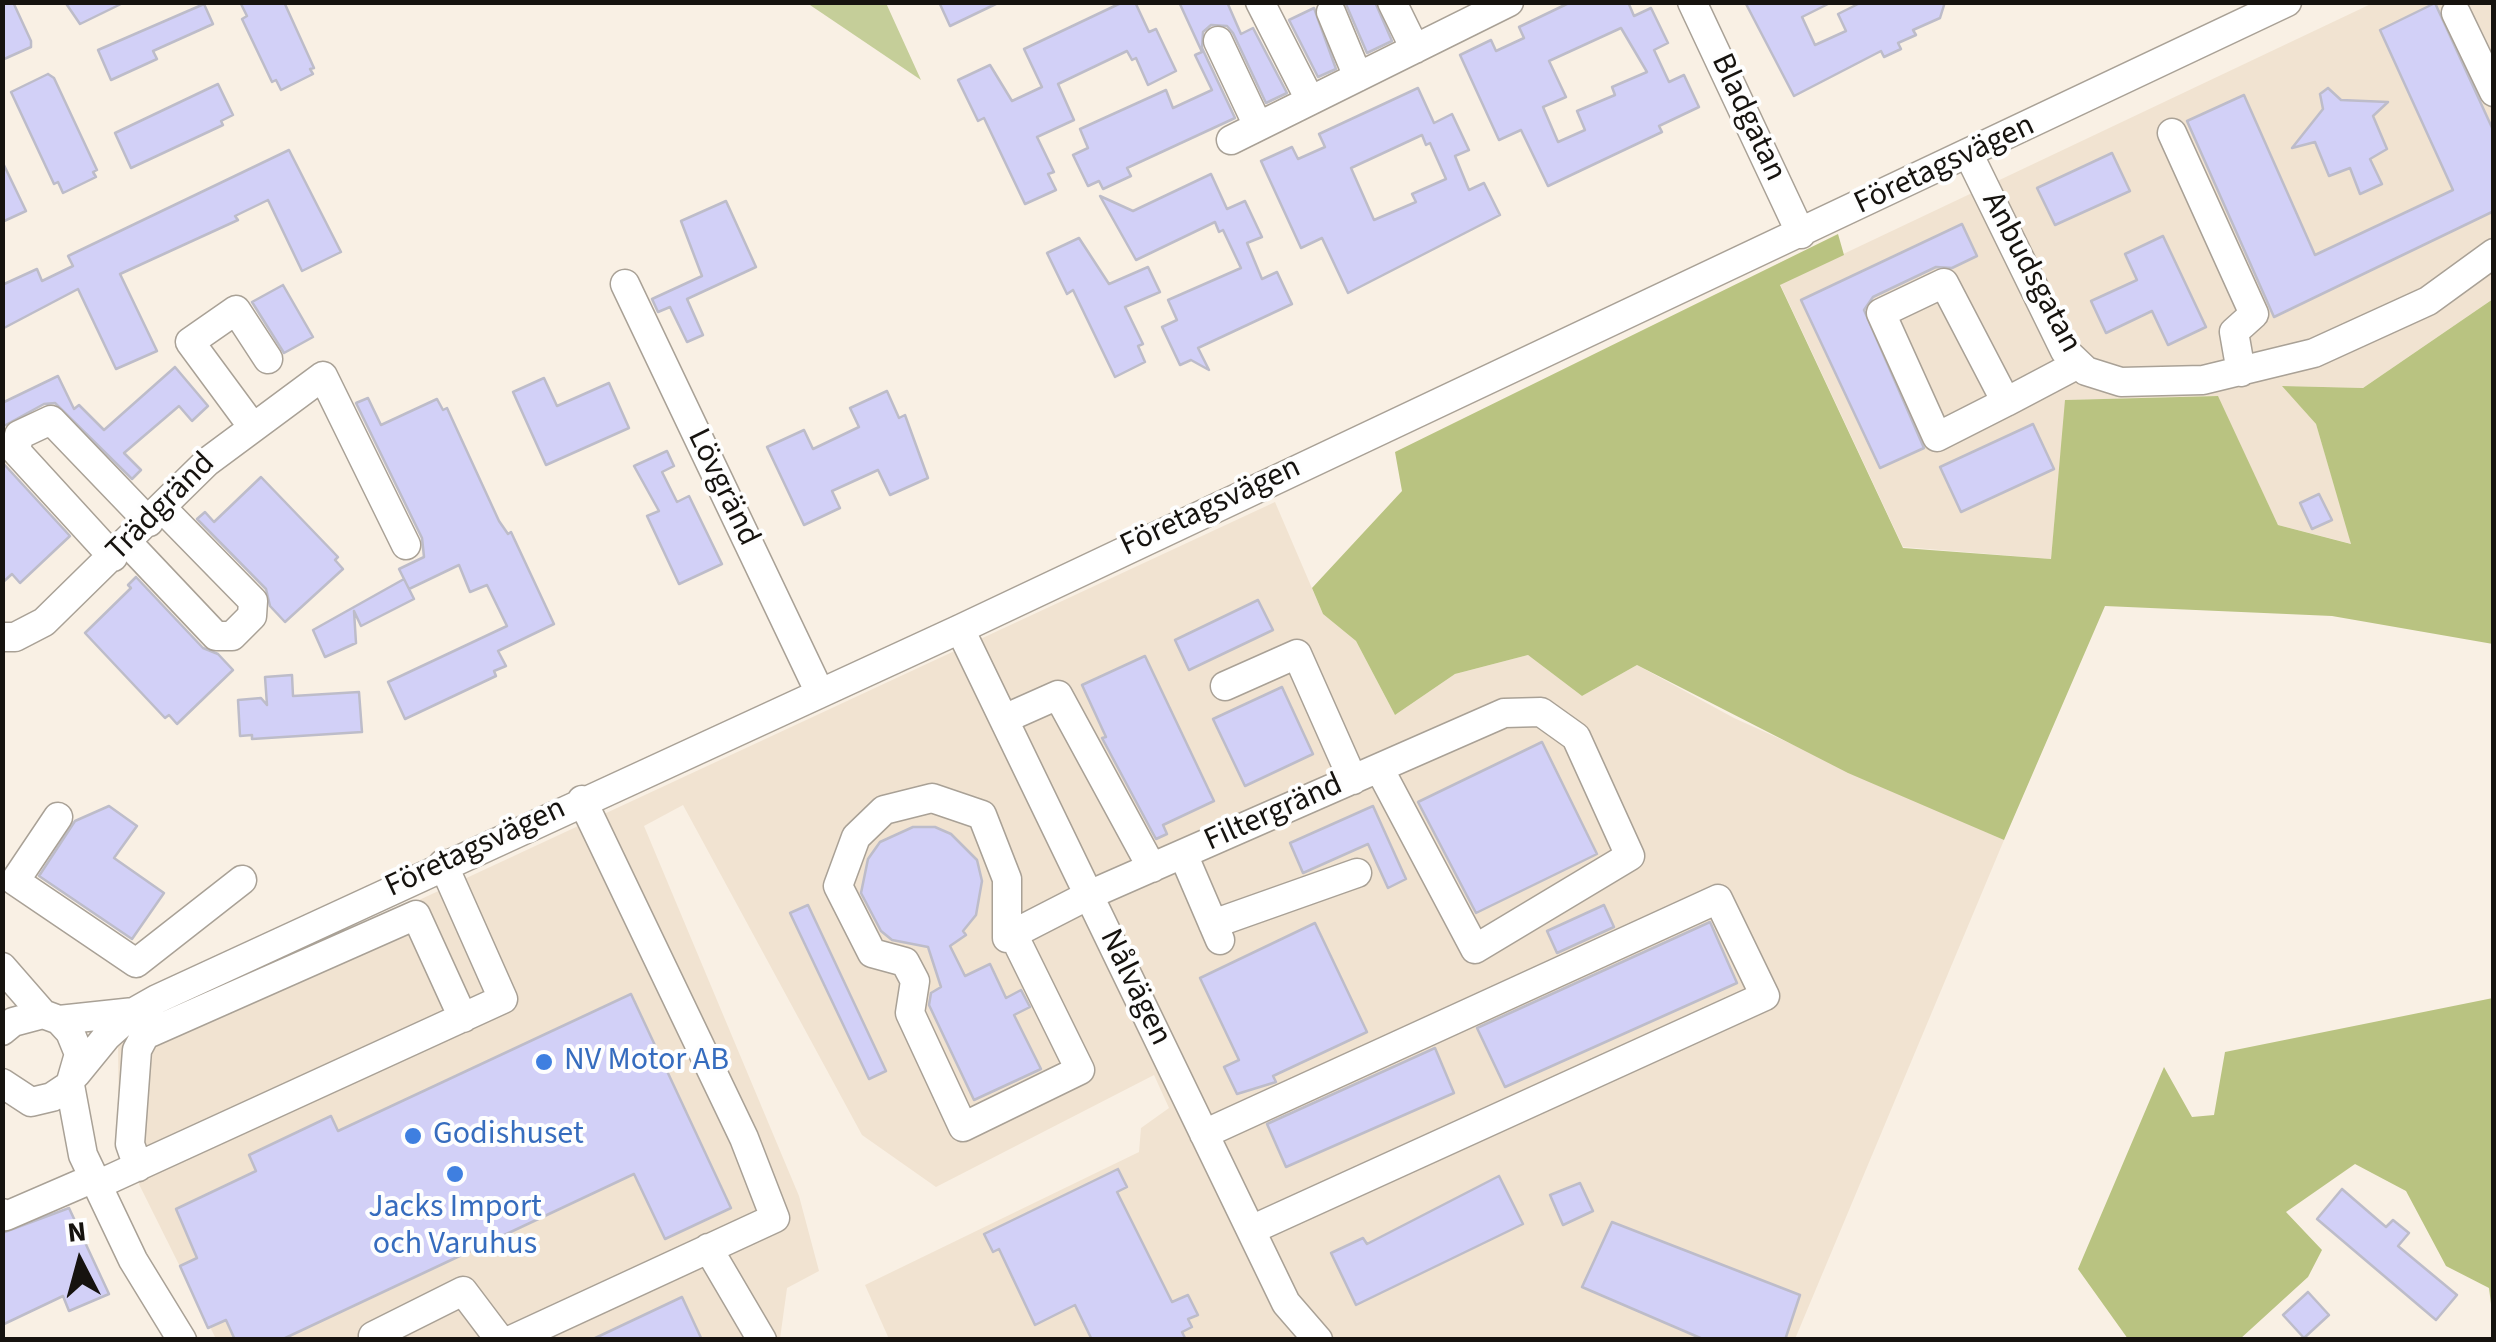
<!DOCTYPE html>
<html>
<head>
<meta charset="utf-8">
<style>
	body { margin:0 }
	#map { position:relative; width:2496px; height:1342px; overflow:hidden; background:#f9f0e4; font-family:"Source Sans 3",sans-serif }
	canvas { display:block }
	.frame { position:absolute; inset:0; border:5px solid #16130f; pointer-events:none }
	.north { position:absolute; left:30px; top:1212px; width:100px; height:100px; -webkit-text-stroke:8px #fefefe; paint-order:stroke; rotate:354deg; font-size:28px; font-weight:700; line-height:40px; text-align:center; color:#16130f }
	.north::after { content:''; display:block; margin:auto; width:35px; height:45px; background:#16130f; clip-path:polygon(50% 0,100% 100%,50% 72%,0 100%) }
</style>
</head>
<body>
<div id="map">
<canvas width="2496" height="1342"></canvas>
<div class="frame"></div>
<div class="north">N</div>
</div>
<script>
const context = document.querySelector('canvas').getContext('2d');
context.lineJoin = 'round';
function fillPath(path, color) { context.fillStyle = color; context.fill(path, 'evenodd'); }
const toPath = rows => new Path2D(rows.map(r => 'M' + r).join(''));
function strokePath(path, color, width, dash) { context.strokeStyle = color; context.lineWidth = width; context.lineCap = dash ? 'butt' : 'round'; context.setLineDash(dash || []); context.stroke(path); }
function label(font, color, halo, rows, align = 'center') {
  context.font = font + ' "Source Sans 3",sans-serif'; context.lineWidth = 8; context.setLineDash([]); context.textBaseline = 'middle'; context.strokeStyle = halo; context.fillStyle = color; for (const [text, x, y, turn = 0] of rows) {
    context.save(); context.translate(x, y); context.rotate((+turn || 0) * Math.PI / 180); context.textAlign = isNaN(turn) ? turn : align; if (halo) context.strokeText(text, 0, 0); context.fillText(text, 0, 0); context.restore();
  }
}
const built = toPath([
	[2373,3,2493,3,2493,299,2363,388,2283,386,2316,424,2352,544,2278,525,2217,396,2066,400,2051,559,1903,547,1780,284],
	[1275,502,1323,614,1356,641,1395,715,1455,674,1528,655,1582,696,1637,665,1734,718,2004,840,1795,1339,889,1339,865,1285,1139,1152,1141,1128,1169,1108,1154,1075,936,1187,862,1135,683,805,644,826,799,1196,819,1271,787,1288,780,1339,216,1339,119,1144,118,1040]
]);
const green = toPath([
	[807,3,886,3,921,80]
]);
const forest = toPath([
	[1838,234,1844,255,1780,285,1903,548,2051,559,2065,400,2218,396,2278,525,2351,544,2316,424,2282,386,2363,388,2493,299,2493,644,2332,616,2105,606,2004,840,1848,773,1637,665,1582,696,1528,655,1455,674,1395,715,1356,641,1323,614,1312,588,1402,491,1395,452],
	[2493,998,2493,1320,2489,1288,2446,1266,2406,1191,2355,1164,2286,1212,2322,1250,2308,1277,2240,1339,2128,1339,2078,1269,2164,1067,2192,1117,2214,1115,2225,1052]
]);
const building = toPath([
	[2,2,13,2,31,41,31,47,2,60,2,2],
	[65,2,125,2,80,24,65,2],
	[240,2,284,2,314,68,310,69,313,74,281,90,276,80,272,82,242,19,247,16,240,2],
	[939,2,1000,2,950,26,939,2],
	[1123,2,1135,2,1149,32,1156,29,1176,71,1148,85,1136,58,1132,60,1127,51,1058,84,1074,120,1037,137,1054,172,1048,174,1056,190,1025,204,984,118,978,121,958,80,990,65,1012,101,1042,87,1024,49,1123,2],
	[1179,2,1227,2,1241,34,1253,28,1287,93,1266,103,1233,33,1227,26,1211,25,1203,32,1202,48,1235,118,1127,168,1131,176,1103,189,1099,181,1088,186,1073,155,1088,148,1080,129,1166,90,1173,108,1212,90,1195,55,1202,52,1179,2],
	[1345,2,1375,2,1392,41,1367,53,1345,2],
	[1571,2,1628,2,1634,16,1651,8,1668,43,1654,50,1669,82,1684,75,1699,107,1659,126,1662,132,1548,186,1521,130,1499,140,1460,55,1491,40,1496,51,1524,38,1519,27,1571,2],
	[1621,28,1647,72,1612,87,1615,95,1577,111,1585,130,1558,142,1543,107,1566,97,1549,61,1621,28],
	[1745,2,1832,2,1802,17,1815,45,1846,31,1838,14,1862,2,1945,2,1940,18,1913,30,1916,35,1898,43,1901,49,1884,57,1881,51,1794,96,1745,2],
	[2435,3,2494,132,2494,211,2274,317,2187,121,2244,95,2315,255,2453,190,2380,30,2435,3],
	[204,4,213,24,153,51,157,59,111,80,98,50,204,4],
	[1314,8,1336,69,1318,77,1289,20,1314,8],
	[48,74,54,78,97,170,93,172,96,177,63,193,58,182,54,184,11,92,48,74],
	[218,84,233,115,221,121,223,125,131,168,115,133,218,84],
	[1418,88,1434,123,1452,114,1469,150,1455,156,1469,190,1484,183,1500,215,1348,293,1322,238,1301,248,1261,161,1292,147,1298,159,1325,147,1319,134,1418,88],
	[1422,135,1426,145,1430,143,1446,179,1412,194,1416,202,1374,220,1351,168,1422,135],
	[2328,88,2341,100,2388,102,2373,116,2387,149,2370,159,2382,184,2360,194,2350,168,2329,176,2315,142,2292,148,2323,109,2320,94,2328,88],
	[289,150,341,252,302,271,268,200,235,216,238,220,120,274,157,351,116,369,78,289,2,329,2,285,37,269,42,281,73,266,68,256,289,150],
	[2112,153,2130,191,2055,225,2037,188,2112,153],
	[2,161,26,211,2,222,2,161],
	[1211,174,1227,209,1245,201,1262,237,1247,243,1262,279,1277,272,1292,304,1198,348,1209,370,1191,360,1180,365,1162,327,1177,320,1168,300,1241,268,1223,230,1219,232,1215,222,1136,260,1100,196,1133,211,1211,174],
	[726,201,756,267,687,299,703,335,687,342,670,307,658,312,652,299,702,276,681,221,726,201],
	[1962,224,1977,256,1952,268,1936,267,1873,297,1864,310,1924,448,1880,468,1801,300,1962,224],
	[2163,236,2206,327,2168,345,2152,311,2106,333,2091,301,2137,280,2125,254,2163,236],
	[1079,238,1109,284,1148,267,1160,292,1125,307,1143,344,1138,346,1145,362,1115,377,1073,290,1067,294,1047,253,1079,238],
	[283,285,313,337,284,353,252,302,283,285],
	[175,367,208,406,192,421,179,406,124,453,141,470,132,479,55,403,44,404,2,427,2,403,58,376,74,409,79,405,104,430,175,367],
	[544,378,557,406,609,383,629,428,546,465,513,392,544,378],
	[887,391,899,418,905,415,928,478,890,495,878,470,832,491,840,508,804,525,767,447,804,430,813,449,859,427,850,408,887,391],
	[368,398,381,425,437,399,443,410,447,408,499,521,508,534,511,532,554,624,498,651,506,666,494,671,496,676,405,719,388,682,507,626,487,585,470,592,459,565,409,589,399,569,424,557,422,538,356,403,368,398],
	[2033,424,2054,469,1961,512,1940,467,2033,424],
	[667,451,674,466,662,472,677,502,689,496,722,564,679,584,647,516,659,511,634,466,667,451],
	[2,462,70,536,20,583,12,574,2,583,2,462],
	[261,477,338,557,335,560,343,569,285,622,270,606,266,589,197,519,205,512,214,522,261,477],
	[2319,494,2332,520,2312,529,2300,503,2319,494],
	[136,577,203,648,218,654,233,670,177,724,169,715,165,718,85,633,131,588,128,585,136,577],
	[404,579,414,599,361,626,354,611,356,643,325,657,313,630,404,579],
	[1258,600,1273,630,1189,670,1175,640,1258,600],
	[1145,656,1214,801,1163,825,1167,834,1156,839,1102,738,1106,737,1082,685,1145,656],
	[292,675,293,696,359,692,362,732,252,739,252,735,240,736,238,700,261,698,267,705,265,677,292,675],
	[1282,687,1313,754,1245,786,1213,719,1282,687],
	[1542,742,1597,854,1476,913,1418,802,1542,742],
	[109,806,137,826,114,858,164,893,132,939,39,876,75,821,109,806],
	[1373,806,1406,879,1388,888,1368,844,1303,873,1290,843,1373,806],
	[913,827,935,827,951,834,977,860,982,881,976,915,963,931,966,935,950,946,965,976,990,964,1006,998,1021,990,1030,1007,1014,1015,1041,1069,974,1100,929,1005,931,993,941,987,928,947,892,940,881,931,861,893,868,859,880,842,913,827],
	[808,905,886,1071,869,1079,790,913,808,905],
	[1604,905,1614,927,1557,953,1547,931,1604,905],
	[1710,922,1737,983,1505,1087,1477,1028,1710,922],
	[1315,923,1367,1032,1273,1076,1276,1082,1237,1094,1224,1067,1239,1060,1200,978,1315,923],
	[631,994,731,1208,665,1239,634,1174,281,1340,235,1340,226,1320,208,1328,180,1266,197,1258,176,1209,256,1171,249,1155,331,1116,338,1131,631,994],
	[1435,1048,1454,1093,1286,1167,1267,1124,1435,1048],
	[1118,1169,1127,1187,1117,1192,1172,1302,1188,1295,1198,1315,1188,1319,1192,1327,1182,1332,1186,1340,1092,1340,1075,1305,1035,1325,999,1249,993,1252,984,1234,1118,1169],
	[1499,1176,1523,1224,1356,1305,1331,1253,1363,1238,1367,1244,1499,1176],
	[1580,1183,1593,1211,1563,1225,1550,1195,1580,1183],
	[2342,1189,2386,1227,2393,1220,2409,1233,2398,1246,2457,1295,2436,1320,2317,1219,2342,1189],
	[69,1208,109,1294,69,1311,63,1296,2,1325,2,1233,69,1208],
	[1612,1222,1800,1295,1785,1340,1705,1340,1582,1287,1612,1222],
	[2308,1292,2329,1315,2304,1338,2283,1315,2308,1292],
	[682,1297,702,1340,591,1340,682,1297]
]);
const minor = toPath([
	[1260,2,1310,100],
	[1392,2,1415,49],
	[1692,2,1801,234],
	[1331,12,1358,77],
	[2456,13,2494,92],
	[1218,41,1258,126],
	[2172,133,2254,314,2234,332,2241,372],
	[1231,140,1509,2],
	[1969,155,2065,351,2086,371,2121,382,2203,380,2314,353,2428,301,2494,253],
	[625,284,819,691],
	[2006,402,1937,437,1881,313,1944,283,2006,402,2078,364],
	[252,426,190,342,236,310,268,359],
	[128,543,216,636,232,636,252,616,253,601,162,508],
	[113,557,16,451,19,435,51,420,149,522],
	[960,629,1286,1303,1318,1340],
	[2,637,15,637,44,622,207,462,323,376,406,545],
	[1225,686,1297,654,1353,780],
	[1004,719,1058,695,1152,868],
	[58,817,15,881,136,963,242,880],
	[1183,854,1220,940],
	[1213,924,1357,873],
	[1013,934,1080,1070,963,1127,910,1013,915,981,905,962,872,953,838,886,856,837,884,810,932,798,982,815,1007,879,1007,938,1013,934,1089,895,1504,713,1541,712,1576,737,1630,856,1475,949,1379,768],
	[2,967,43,1014],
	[59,1020,134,1012],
	[2,1031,13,1022,43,1014,59,1020,70,1032,79,1054,70,1085,52,1097,31,1102,2,1083],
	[76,1074,107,1036,134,1012,157,999,960,629,2287,2],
	[70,1085,83,1155,133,1260,182,1340],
	[1204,1134,1718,899,1765,996,1251,1230],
	[138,1167,130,1144,137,1050,145,1035,416,915,463,1018],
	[97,1185,503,999,443,864],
	[2,1213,6,1216,94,1178],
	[708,1248,762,1340],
	[373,1336,463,1291,500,1340],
	[511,1340,775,1218,744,1138,582,800]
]);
const markers = [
	[544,1062,10,"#3f7fe0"],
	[413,1136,10,"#3f7fe0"],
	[455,1174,10,"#3f7fe0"]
];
const streetNames = [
	["Bladgatan",1747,118,65],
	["Företagsvägen",1945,166,-25],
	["Anbudsgatan",2030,273,62],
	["Lövgränd",722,488,64],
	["Trädgränd",162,508,-45],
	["Företagsvägen",1211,508,-25],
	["Filtergränd",1274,814,-24],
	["Företagsvägen",476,849,-25],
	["Nålvägen",1134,988,64]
];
const shopNames = [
	["NV Motor AB",564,1062],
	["Godishuset",433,1136],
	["Jacks Import",455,1209,"center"],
	["och Varuhus",455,1246,"center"]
];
fillPath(built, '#f1e3d1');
fillPath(green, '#c5ce99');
fillPath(forest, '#b9c381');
fillPath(building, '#d2d0f7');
strokePath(building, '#bdbcc9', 2.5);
strokePath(minor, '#a9a196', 31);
strokePath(minor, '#fff', 28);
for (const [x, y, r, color] of markers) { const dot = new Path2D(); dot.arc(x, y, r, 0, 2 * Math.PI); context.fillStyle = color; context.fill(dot); strokePath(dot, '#fefefe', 4); }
label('32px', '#16130f', '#fefefe', streetNames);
label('32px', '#366cbe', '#fefefe', shopNames, 'left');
</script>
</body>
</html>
